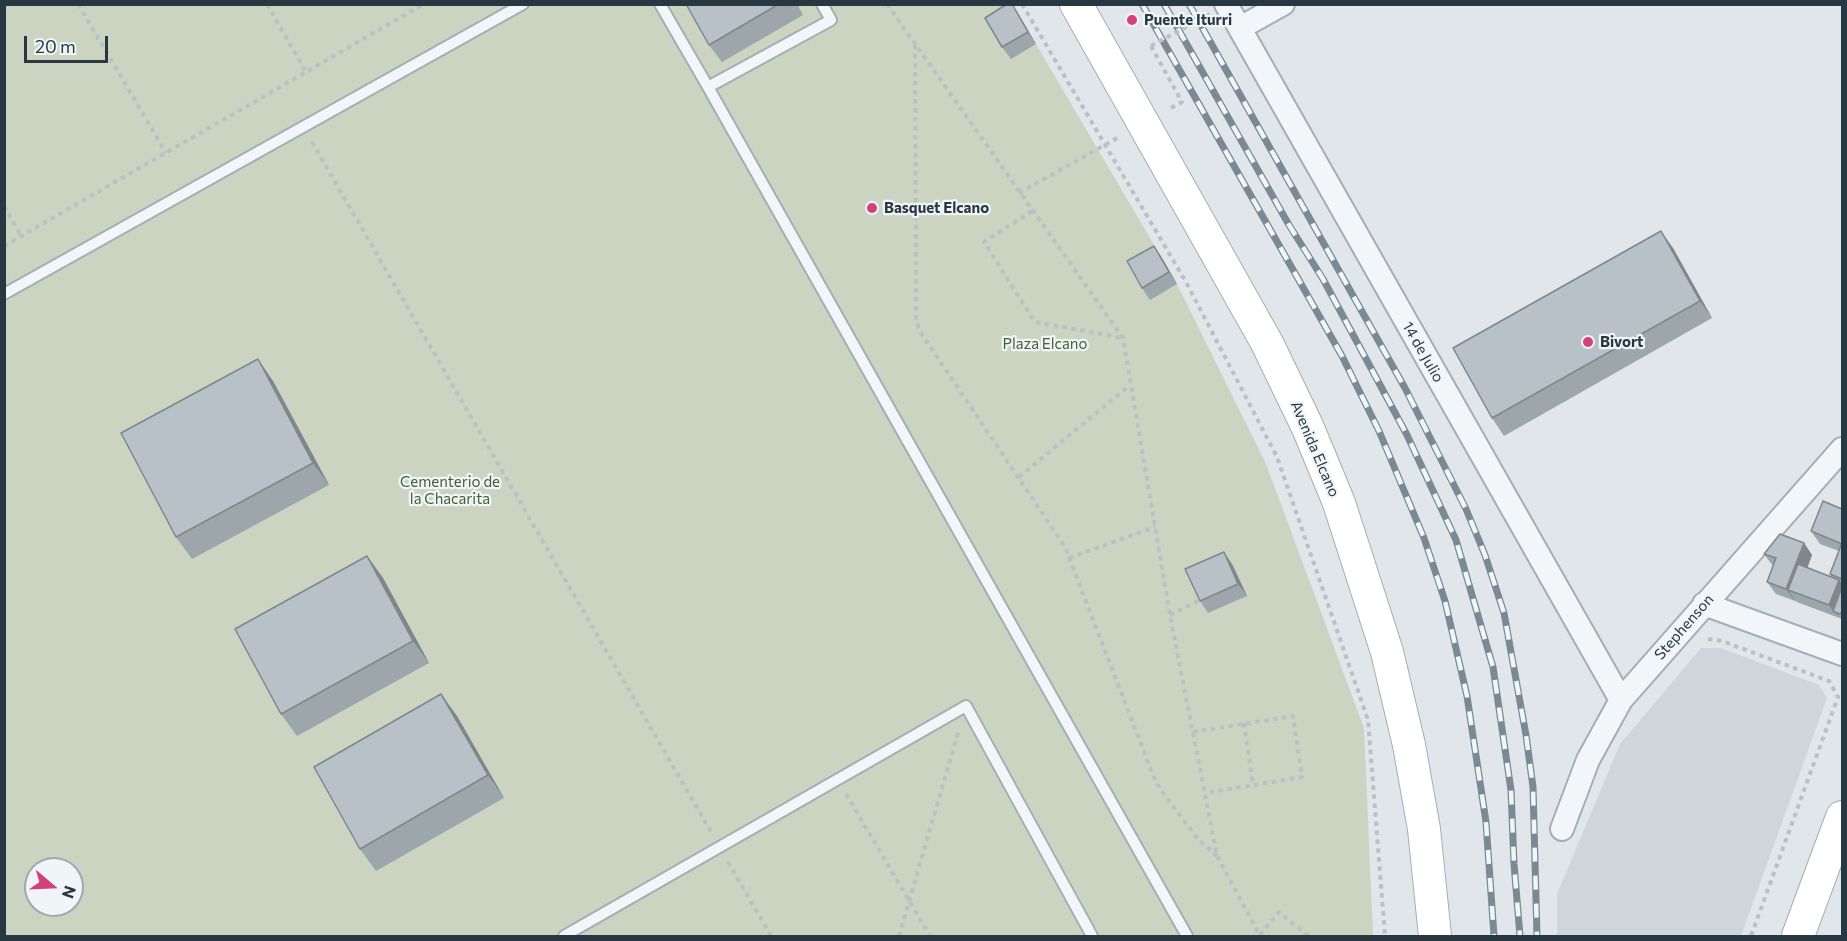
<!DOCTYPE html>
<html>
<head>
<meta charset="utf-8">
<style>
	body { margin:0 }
	#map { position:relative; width:1847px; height:941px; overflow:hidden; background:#e0e6ea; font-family:Commissioner,sans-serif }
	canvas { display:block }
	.frame { position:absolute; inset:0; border:6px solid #283842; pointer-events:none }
	.north { position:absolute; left:24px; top:857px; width:60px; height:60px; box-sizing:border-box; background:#f0f5f7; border:2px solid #a0a9af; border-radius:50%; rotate:109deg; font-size:16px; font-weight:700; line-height:24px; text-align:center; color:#283842 }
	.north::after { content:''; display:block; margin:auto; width:21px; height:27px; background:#d44079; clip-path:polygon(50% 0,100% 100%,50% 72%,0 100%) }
	.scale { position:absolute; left:24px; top:36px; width:84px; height:27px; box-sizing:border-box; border:3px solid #283842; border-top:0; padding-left:8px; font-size:18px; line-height:21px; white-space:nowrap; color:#283842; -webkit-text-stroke:4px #f0f5f7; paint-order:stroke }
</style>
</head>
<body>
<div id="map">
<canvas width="1847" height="941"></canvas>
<div class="frame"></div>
<div class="north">N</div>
<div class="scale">20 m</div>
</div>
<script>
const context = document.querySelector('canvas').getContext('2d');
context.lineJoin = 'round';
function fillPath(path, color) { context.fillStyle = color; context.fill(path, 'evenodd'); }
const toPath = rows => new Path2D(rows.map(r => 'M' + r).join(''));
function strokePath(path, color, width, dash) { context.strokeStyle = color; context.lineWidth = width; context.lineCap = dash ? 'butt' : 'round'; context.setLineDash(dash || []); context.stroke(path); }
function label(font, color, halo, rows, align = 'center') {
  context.font = font + ' Commissioner,sans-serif'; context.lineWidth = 4.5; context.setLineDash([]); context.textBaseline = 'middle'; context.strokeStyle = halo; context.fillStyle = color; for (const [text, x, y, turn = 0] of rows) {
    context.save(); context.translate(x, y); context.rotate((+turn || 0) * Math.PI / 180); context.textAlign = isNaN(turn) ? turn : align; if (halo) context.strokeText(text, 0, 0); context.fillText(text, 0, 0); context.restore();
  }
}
const built = toPath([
	[1701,648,1721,648,1819,685,1827,698,1741,936,1557,936,1557,894,1620,744]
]);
const green = toPath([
	[4,5,1013,5,1177,284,1266,464,1364,728,1373,936,5,936],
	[36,869,72,869,72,905,36,905]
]);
const path = toPath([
	[78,4,166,153],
	[267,4,306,72],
	[887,4,1123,338,1170,615,1217,856,1260,936],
	[1022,4,1186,282,1277,457,1368,720,1385,936],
	[915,45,916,317,919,330,1065,547,1153,775,1160,789,1198,839,1217,856],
	[1151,46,1182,102,1167,110],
	[312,142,711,832],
	[1019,193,1119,137],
	[4,206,21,236],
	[1032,211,984,242,1035,322,1123,338],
	[4,246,424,4],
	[1019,477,1130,385],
	[1069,558,1155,527],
	[1170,615,1202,599],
	[1708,639,1722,641,1829,681,1838,697,1751,936],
	[1244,723,1253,785],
	[1193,732,1293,716,1302,777,1205,793],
	[846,794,930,936],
	[728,862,771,936],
	[1260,935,1279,912,1308,936],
	[899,936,958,733]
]);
const lane = toPath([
	[660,4,708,87],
	[822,4,831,20,708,87,1187,936],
	[4,294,523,4],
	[564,936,966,706,1092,936]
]);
const street = toPath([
	[1226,4,1621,700],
	[1240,28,1283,4],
	[1704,604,1842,654],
	[1562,829,1588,760,1621,700,1842,449]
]);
const secondary = toPath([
	[1076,4,1267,343,1308,428,1339,503,1387,652,1409,745,1424,829,1435,936],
	[1798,936,1842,817]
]);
const rail = toPath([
	[1142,4,1342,356,1379,431,1424,538,1445,601,1467,696,1486,822,1494,936],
	[1164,4,1289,225,1323,279,1407,435,1456,540,1493,667,1511,790,1514,864,1520,936],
	[1189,4,1405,388,1466,509,1485,555,1504,613,1526,735,1533,787,1537,936]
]);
const pathBridge = toPath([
	[1151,46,1210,14]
]);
const wall = toPath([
	[686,4,797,4,803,15,722,62,709,45],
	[1019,15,1036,44,1011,59,1002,47],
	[1154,246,1162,258,1177,284,1150,300,1142,288],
	[1673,248,1712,318,1504,436,1492,418],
	[273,381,329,485,192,559,176,537],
	[1842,509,1842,619,1797,602,1795,600,1795,601,1776,594,1767,582,1773,566,1764,554,1804,543,1812,555,1807,568,1831,577,1830,574,1839,551,1820,544,1811,531],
	[367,556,383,578,429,663,297,736,281,714],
	[1232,564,1247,596,1208,613,1200,601],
	[457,716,504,798,376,871,360,849]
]);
const shadedWall = toPath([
	[1012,4,1019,15,1036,44,1028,32],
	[1661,231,1673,248,1712,318,1700,301],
	[1154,246,1162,258,1177,284,1169,272],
	[258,359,273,381,329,485,313,463],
	[1804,543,1812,555,1798,593,1788,590,1795,600,1795,601,1786,589],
	[1224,552,1232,564,1247,596,1238,584],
	[367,556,383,578,429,663,413,641],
	[1839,580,1842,585,1842,604,1833,611,1829,605],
	[441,694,457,716,504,798,488,775]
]);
const building = toPath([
	[686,4,779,4,709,45,686,4],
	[1007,4,1012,4,1028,32,1002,47,985,18,1007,4],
	[1661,231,1700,301,1492,418,1453,348,1661,231],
	[1154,246,1169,272,1142,288,1127,261,1154,246],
	[258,359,313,463,176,537,121,433,258,359],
	[1823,501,1842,509,1842,544,1811,531,1823,501],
	[1780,534,1804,543,1786,589,1767,582,1776,558,1764,554,1780,534],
	[1841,545,1842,545,1842,579,1830,574,1841,545],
	[1224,552,1238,584,1200,601,1185,569,1224,552],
	[367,556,413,641,281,714,235,629,367,556],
	[1798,564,1839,580,1829,605,1788,590,1798,564],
	[1842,587,1842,612,1839,614,1833,611,1842,587],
	[441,694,488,775,360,849,314,767,441,694]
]);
const markers = [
	[1132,20,6,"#d44079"],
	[872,208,6,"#d44079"],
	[1588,342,6,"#d44079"]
];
const poiNames = [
	["Puente Iturri",1144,20],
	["Basquet Elcano",884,208],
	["Bivort",1600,342]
];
const parkNames = [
	["Plaza Elcano",1045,344],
	["Cementerio de",450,482],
	["la Chacarita",450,499]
];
const streetNames = [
	["14 de Julio",1423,352,60],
	["Avenida Elcano",1315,449,67],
	["Stephenson",1684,627,-49]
];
fillPath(built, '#ced6dc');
fillPath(green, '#cad4c1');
strokePath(lane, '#a5aeb4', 14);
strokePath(street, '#a5aeb4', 26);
strokePath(secondary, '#a5aeb4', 34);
strokePath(path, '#bac1c5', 4, [4.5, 4.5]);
strokePath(lane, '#f3f6f8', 10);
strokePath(street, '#f3f6f8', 22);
strokePath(secondary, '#fff', 32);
strokePath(rail, '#798a94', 7);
strokePath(rail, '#f0f5f7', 4.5, [14]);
strokePath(pathBridge, '#bac1c5', 4, [4.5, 4.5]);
fillPath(wall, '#9da6ab');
fillPath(shadedWall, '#80878b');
fillPath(building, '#b7c1c7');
strokePath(building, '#80878b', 1.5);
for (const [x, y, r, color] of markers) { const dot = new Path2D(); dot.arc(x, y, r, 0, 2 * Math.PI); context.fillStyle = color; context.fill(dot); strokePath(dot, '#f0f5f7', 2); }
label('bold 15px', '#283842', '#f0f5f7', poiNames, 'left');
label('15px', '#465e35', '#f0f5f7', parkNames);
label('15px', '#283842', '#f0f5f7', streetNames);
</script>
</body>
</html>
